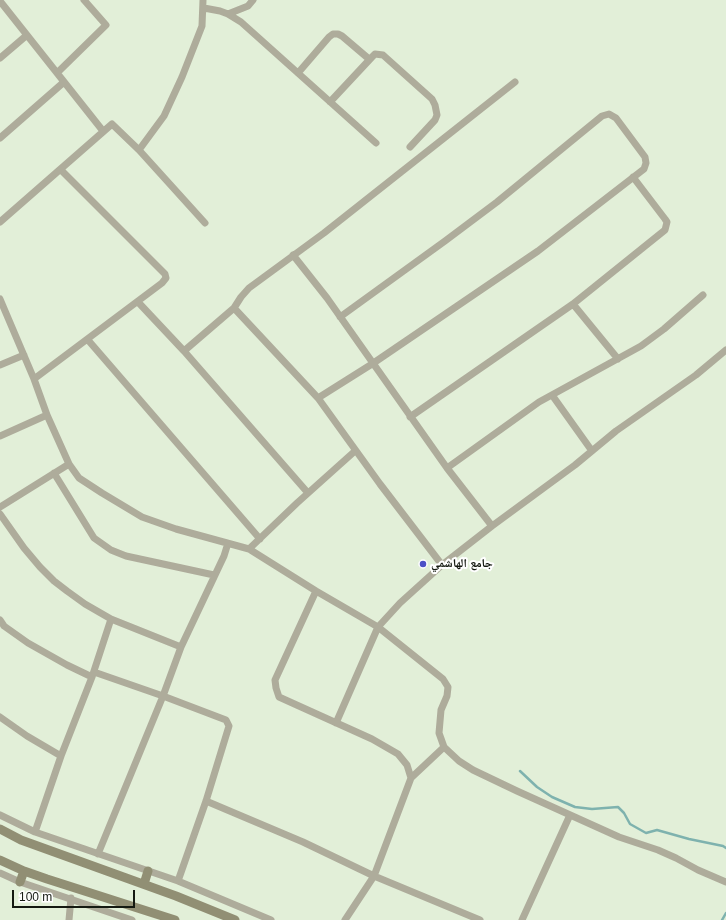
<!DOCTYPE html>
<html>
<head>
<meta charset="utf-8">
<style>
	body { margin:0 }
	#map { position:relative; width:726px; height:920px; overflow:hidden; background:#e2efd8; font-family:Arial,sans-serif }
	canvas { display:block }
	.scale { position:absolute; left:12px; top:890px; width:123px; height:18px; box-sizing:border-box; border:2px solid #141911; border-top:0; padding-left:5px; font-size:12px; line-height:14px; white-space:nowrap; color:#141911; -webkit-text-stroke:3px #fff; paint-order:stroke }
</style>
</head>
<body>
<div id="map">
<canvas width="726" height="920"></canvas>
<div class="scale">100 m</div>
</div>
<script>
const context = document.querySelector('canvas').getContext('2d');
context.lineJoin = 'round';
const toPath = rows => new Path2D(rows.map(r => 'M' + r).join(''));
function strokePath(path, color, width, dash) { context.strokeStyle = color; context.lineWidth = width; context.lineCap = dash ? 'butt' : 'round'; context.setLineDash(dash || []); context.stroke(path); }
function label(font, color, halo, rows, align = 'center') {
  context.font = font + ' Arial,"Noto Naskh Arabic",sans-serif'; context.lineWidth = 4; context.setLineDash([]); context.textBaseline = 'middle'; context.strokeStyle = halo; context.fillStyle = color; for (const [text, x, y, turn = 0] of rows) {
    context.save(); context.translate(x, y); context.rotate((+turn || 0) * Math.PI / 180); context.textAlign = isNaN(turn) ? turn : align; if (halo) context.strokeText(text, 0, 0); context.fillText(text, 0, 0); context.restore();
  }
}
const stream = toPath([
	[520,771,537,787,552,797,575,807,592,809,618,807,624,813,630,824,646,833,657,830,689,839,723,846,726,848],
	[722,920,726,913]
]);
const minor = toPath([
	[0,1,103,131],
	[204,8,220,11,228,14,241,22,376,143],
	[228,14,248,6,253,0],
	[0,58,27,35],
	[57,73,106,25,84,0],
	[298,73,329,37,333,34,338,34,342,36,369,59],
	[330,102,372,57,375,54,383,55,432,99,435,105,437,115,435,120,410,147],
	[0,138,64,82],
	[139,150,164,116,182,77,202,26,203,0],
	[0,222,112,124,139,150,205,223],
	[293,255,327,298,447,468,492,526],
	[0,299,34,379,47,415,69,464,79,478,102,493,142,517,176,529,249,549,316,591,378,627,443,679,448,687,447,696,441,710,439,733,444,747,459,761,473,770,517,791,619,837,658,850,676,858,698,870,726,882],
	[138,302,184,351,308,493],
	[573,304,618,359],
	[234,308,318,398,380,484,442,565],
	[88,340,260,539],
	[184,351,234,308,241,297,249,288,324,233,515,82],
	[0,365,24,355],
	[34,379,162,283,166,278,165,274,61,170],
	[552,395,592,451],
	[318,398,372,364,538,251,644,169,646,163,645,157,616,118,609,114,602,116,497,202,445,241,340,317],
	[410,417,573,304,665,230,667,222,665,219,633,177],
	[0,436,47,415],
	[447,468,539,402,641,346,664,329,703,295],
	[54,473,94,538,111,550,126,556,214,575],
	[0,507,69,464],
	[0,514,24,548,40,567,54,581,67,591,85,604,111,619,181,647],
	[249,549,297,503,355,451],
	[316,591,275,680,276,688,279,697,372,739,398,754,407,765,411,778],
	[0,620,4,626,28,643,67,665,92,677],
	[94,672,163,696,226,720,229,726,206,801,178,881],
	[0,717,27,736,61,756],
	[336,723,378,627,400,603,442,565,492,526,575,465,616,431,696,375,726,350],
	[206,801,303,842,374,876,480,920],
	[0,815,35,832,178,881,271,920],
	[35,832,61,756,92,677,111,619],
	[98,854,163,696,181,647,224,556,228,543],
	[0,873,20,882,132,920],
	[69,920,71,898],
	[345,920,374,876,411,778,444,747],
	[522,920,570,815]
]);
const secondary = toPath([
	[0,829,21,840,176,896,235,920],
	[0,860,24,871,47,879,175,920],
	[20,882,24,871],
	[144,884,148,871]
]);
const markers = [
	[423,564,4,"#4c50c6"]
];
const poiNames = [
	["جامع الهاشمي",431,564]
];
strokePath(stream, '#7eb2ae', 2.5);
strokePath(minor, '#aeac9b', 7);
strokePath(secondary, '#918f74', 9);
for (const [x, y, r, color] of markers) { const dot = new Path2D(); dot.arc(x, y, r, 0, 2 * Math.PI); context.fillStyle = color; context.fill(dot); strokePath(dot, '#fff', 1.5); }
label('bold 12px', '#141911', '#fff', poiNames, 'left');
</script>
</body>
</html>
